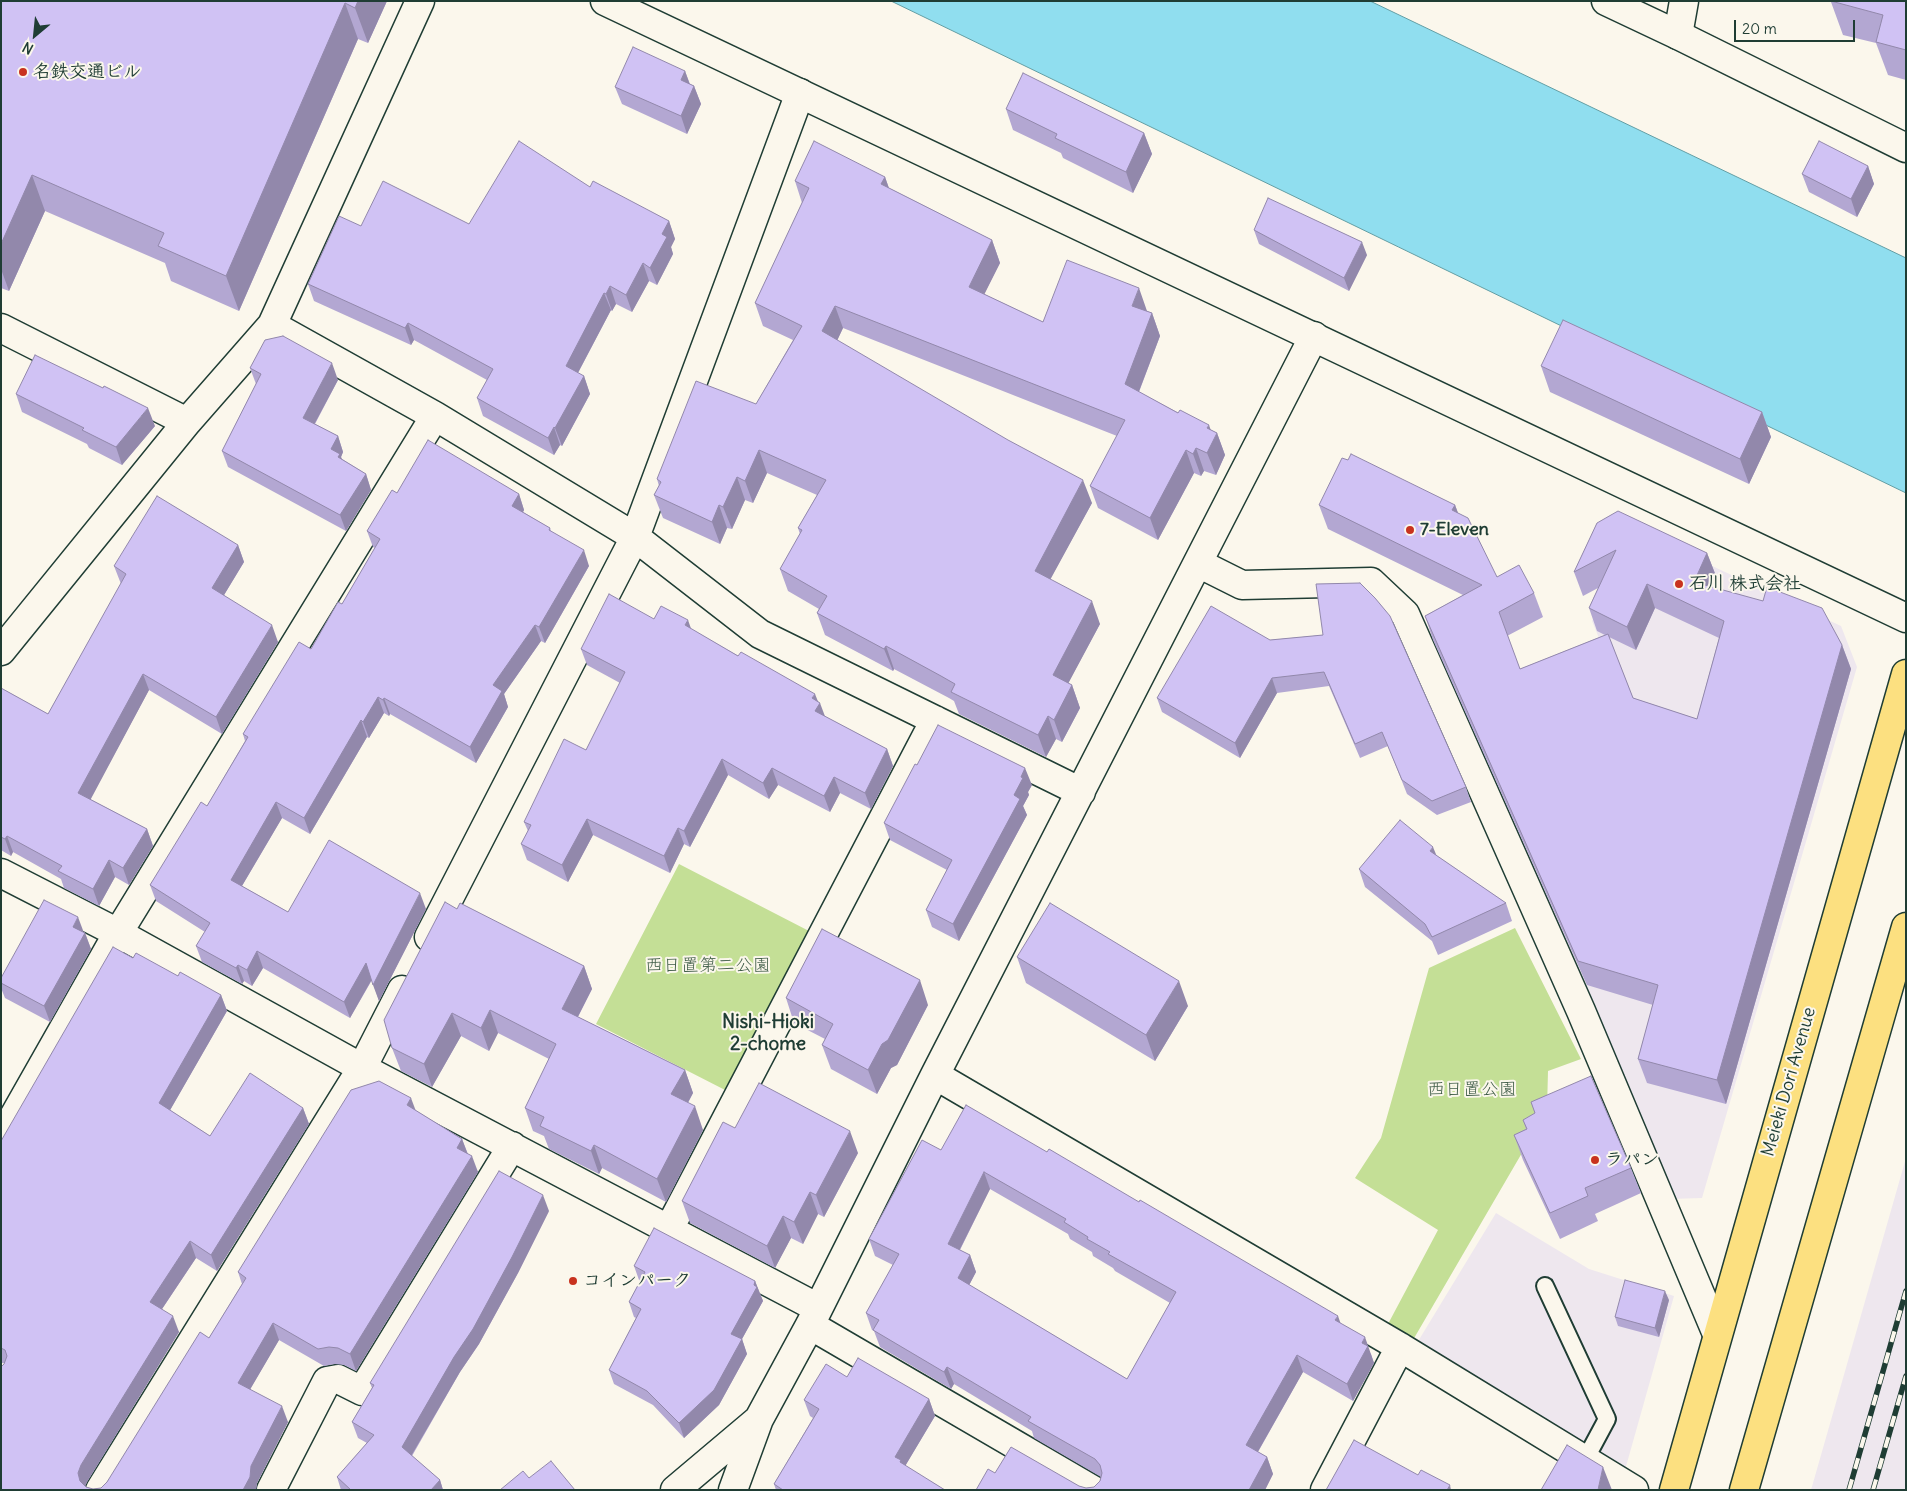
<!DOCTYPE html>
<html>
<head>
<meta charset="utf-8">
<style>
	body { margin:0 }
	#map { position:relative; width:1907px; height:1491px; overflow:hidden; background:#fbf7ec; font-family:Delius,sans-serif }
	canvas { display:block }
	.frame { position:absolute; inset:0; border:2px solid #1f3d34; pointer-events:none }
	.north { position:absolute; left:10px; top:10px; width:50px; height:50px; -webkit-text-stroke:4px #fbf7ec; paint-order:stroke; rotate:208deg; font-size:14px; font-weight:700; line-height:20px; text-align:center; color:#1f3d34 }
	.north::after { content:''; display:block; margin:auto; width:18px; height:22px; background:#1f3d34; clip-path:polygon(50% 0,100% 100%,50% 72%,0 100%) }
	.scale { position:absolute; left:1734px; top:20px; width:121px; height:22px; box-sizing:border-box; border:2px solid #1f3d34; border-top:0; padding-left:6px; font-size:15px; line-height:18px; white-space:nowrap; color:#1f3d34; -webkit-text-stroke:4px #fbf7ec; paint-order:stroke }
</style>
</head>
<body>
<div id="map">
<canvas width="1907" height="1491"></canvas>
<div class="frame"></div>
<div class="north">N</div>
<div class="scale">20 m</div>
</div>
<script>
const context = document.querySelector('canvas').getContext('2d');
context.lineJoin = 'round';
function fillPath(path, color) { context.fillStyle = color; context.fill(path, 'evenodd'); }
const toPath = rows => new Path2D(rows.map(r => 'M' + r).join(''));
function strokePath(path, color, width, dash) { context.strokeStyle = color; context.lineWidth = width; context.lineCap = dash ? 'butt' : 'round'; context.setLineDash(dash || []); context.stroke(path); }
function label(font, color, halo, rows, align = 'center') {
  context.font = font + ' Delius,"Klee One",sans-serif'; context.lineWidth = 4; context.setLineDash([]); context.textBaseline = 'middle'; context.strokeStyle = halo; context.fillStyle = color; for (const [text, x, y, turn = 0] of rows) {
    context.save(); context.translate(x, y); context.rotate((+turn || 0) * Math.PI / 180); context.textAlign = isNaN(turn) ? turn : align; if (halo) context.strokeText(text, 0, 0); context.fillText(text, 0, 0); context.restore();
  }
}
const built = toPath([
	[1637,531,1841,626,1857,667,1702,1198,1670,1199,1458,713,1603,648,1592,621],
	[1906,1158,1906,1490,1811,1490],
	[1496,1213,1589,1269,1674,1296,1625,1470,1417,1343]
]);
const green = toPath([
	[679,864,809,931,727,1091,596,1024],
	[1515,928,1581,1059,1548,1071,1547,1110,1413,1340,1388,1324,1438,1230,1355,1178,1381,1138,1429,968]
]);
const water = toPath([
	[891,1,1370,1,1906,258,1906,493,891,1]
]);
const service = toPath([
	[1545,1286,1607,1419,1585,1460]
]);
const minor = toPath([
	[1678,35,1684,1],
	[272,325,435,416,635,537,760,634,1081,792],
	[1,328,187,422],
	[1198,563,1242,585,1371,582,1405,614,1581,1011,1717,1334],
	[1,651,187,422,272,325,420,1],
	[1,873,118,933,362,1068,818,1308],
	[429,937,635,537,800,93],
	[935,1075,1400,1347,1634,1490],
	[1,1139,118,933,435,416],
	[669,1229,935,720],
	[810,1325,1093,1490],
	[100,1490,362,1068,402,990],
	[271,1490,327,1381,338,1379,362,1391,512,1146],
	[675,1490,758,1420],
	[733,1490,759,1419,810,1325,935,1075,1314,336],
	[1325,1490,1400,1347]
]);
const tertiary = toPath([
	[605,1,1906,618],
	[1606,1,1678,35,1906,148]
]);
const primary = toPath([
	[1674,1490,1906,674],
	[1744,1490,1906,927]
]);
const rail = toPath([
	[1849,1490,1906,1291],
	[1873,1490,1906,1376]
]);
const wall = toPath([
	[1,1,387,1,368,43,358,39,239,311,171,281,165,263,45,211,9,291,1,288],
	[1906,1,1906,80,1888,75,1876,43,1843,35,1831,2],
	[685,71,690,84,694,86,701,104,687,134,622,104,615,87],
	[1006,109,1144,133,1152,154,1133,193,1063,158,1061,153,1013,130],
	[1868,166,1874,184,1857,217,1809,192,1802,174],
	[885,177,889,188,992,240,1000,263,984,294,1043,322,1147,311,1152,313,1160,336,1139,392,1217,433,1225,455,1216,475,1204,471,1201,476,1194,473,1158,540,1098,508,1090,486,1117,436,843,328,837,340,1092,503,1050,579,1100,624,1068,683,1072,685,1080,708,1062,742,1056,739,1046,757,959,714,954,701,949,698,894,669,893,671,825,635,817,613,819,609,788,591,780,569,800,534,798,528,817,495,767,473,753,503,745,500,732,529,727,528,720,544,663,518,654,495,659,486,657,479,756,404,793,340,763,326,755,303,802,203,795,181],
	[590,187,669,221,675,239,671,247,673,254,657,285,649,281,632,312,616,304,612,311,611,310,578,373,584,376,590,394,562,446,560,445,554,455,483,416,477,398,487,380,414,340,411,345,314,301,308,284,361,226,469,224],
	[1254,230,1367,255,1349,291,1259,244],
	[1541,366,1762,412,1771,437,1749,484,1550,392],
	[250,368,338,380,315,424,338,436,343,452,341,457,342,459,366,474,371,490,346,531,228,467,222,451,256,384],
	[16,394,155,426,122,465,89,448,87,444,22,412],
	[519,494,524,510,523,512,550,528,551,531,589,566,545,643,541,641,504,694,508,707,476,763,390,714,389,716,384,713,369,738,367,737,310,834,282,818,242,886,288,912,426,909,379,1001,372,980,350,1018,263,968,252,986,244,981,242,984,202,962,196,946,205,932,156,901,150,885,207,806,245,741,243,734,311,649,342,604,375,548,373,547,367,531],
	[1319,505,1455,505,1458,513,1497,577,1534,593,1543,617,1507,636,1520,669,1605,635,1597,631,1589,608,1598,588,1583,596,1574,572,1597,523,1707,553,1716,576,1711,586,1842,645,1851,669,1726,1104,1647,1083,1638,1059,1653,1005,1587,985,1433,640,1425,616,1463,595,1328,529],
	[1655,608,1719,638,1697,719,1633,698,1609,637,1636,650],
	[238,545,244,562,224,595,278,642,222,734,149,690,90,799,147,829,153,846,129,885,115,877,99,906,64,888,61,879,13,852,11,856,1,850,1,688,48,714,121,584,114,566],
	[654,619,691,629,818,701,824,716,887,749,893,766,871,809,840,793,830,812,778,785,769,799,728,775,690,847,684,844,670,873,593,835,568,882,527,860,521,844,528,831,524,822,586,750,620,683,587,665,581,649],
	[1323,635,1466,787,1471,802,1437,815,1407,794,1388,746,1360,758,1329,686,1277,693,1240,758,1162,712,1157,698,1270,640],
	[917,765,1032,785,1028,792,1029,795,1023,806,1027,815,959,941,932,927,926,910,947,870,890,840,884,823],
	[1437,856,1506,903,1512,921,1438,955,1432,941,1365,887,1359,869],
	[457,909,584,966,592,989,578,1017,685,1070,693,1093,688,1103,703,1130,666,1202,602,1168,599,1174,549,1149,544,1136,533,1131,525,1108,549,1059,498,1033,489,1051,461,1036,432,1087,401,1071,392,1048],
	[84,932,85,933,91,949,50,1022,5,998,1,988,1,978],
	[1017,957,1188,1006,1155,1061,1026,983],
	[133,958,178,976,221,995,227,1011,170,1110,210,1136,303,1108,309,1124,217,1271,196,1258,162,1309,179,1332,87,1482,85,1486,86,1487,93,1489,101,1488,107,1482,209,1338,242,1284,238,1272,415,1110,462,1139,468,1154,478,1172,356,1371,344,1365,335,1364,324,1366,279,1340,250,1389,288,1422,257,1483,256,1490,1,1490,4,1363,1,1363,1,1141],
	[786,998,928,1005,897,1065,891,1068,877,1094,831,1069,822,1045,825,1039,794,1023],
	[1531,1102,1631,1168,1641,1193,1595,1214,1598,1221,1560,1239,1523,1160,1514,1135,1526,1129,1523,1120,1535,1114],
	[735,1128,858,1153,824,1217,818,1214,803,1244,791,1238,775,1268,690,1223,682,1201],
	[941,1150,1340,1323,1371,1354,1374,1363,1353,1401,1303,1372,1258,1452,1267,1457,1273,1474,1265,1490,976,1490,995,1473,1079,1486,1086,1488,1094,1487,1100,1481,1101,1477,1034,1438,1032,1431,954,1384,951,1389,880,1347,874,1331,872,1330,866,1313,893,1265,875,1256,869,1239],
	[990,1189,1068,1234,1070,1239,1092,1252,1093,1256,1113,1268,1115,1271,1170,1303,1127,1379,969,1285,976,1272,970,1255,960,1250],
	[549,1211,518,1273,479,1344,460,1372,412,1456,440,1480,443,1490,341,1490,337,1477,367,1443,358,1438,352,1422,372,1388,370,1383],
	[634,1266,755,1281,763,1301,742,1339,747,1354,719,1405,684,1438,653,1405,614,1384,609,1370,636,1318,634,1317,629,1302,640,1281,639,1280],
	[1669,1300,1659,1337,1618,1326,1615,1317],
	[847,1377,929,1399,935,1416,905,1466,945,1490,776,1490,774,1484,813,1418,810,1416,804,1400]
]);
const shadedWall = toPath([
	[358,1,387,1,368,43,355,8],
	[345,3,358,39,239,311,226,276],
	[685,71,691,88,681,80],
	[694,86,701,104,687,134,681,116],
	[1144,133,1152,154,1133,193,1126,172],
	[1868,166,1874,184,1857,217,1851,199],
	[32,175,45,211,9,291,1,269,1,244],
	[885,177,893,200,881,184],
	[669,221,675,239,671,247,673,254,657,285,650,268,662,234],
	[992,240,1000,263,977,309,969,287],
	[1362,242,1367,255,1349,291,1344,278],
	[643,263,649,281,632,312,626,295],
	[610,286,616,304,612,311,606,294],
	[1139,288,1147,311,1140,328,1132,306],
	[604,293,611,310,572,384,566,366],
	[835,306,843,328,831,354,822,331],
	[1152,313,1160,336,1133,407,1125,384],
	[408,323,414,340,411,345,405,328],
	[332,363,338,380,309,434,303,418],
	[584,376,590,394,562,446,555,428],
	[148,408,155,426,122,465,116,447],
	[1762,412,1771,437,1749,484,1740,459],
	[1209,425,1214,439,1217,433,1225,455,1216,475,1207,453,1207,428],
	[554,427,560,445,554,455,548,438],
	[338,436,343,452,341,457,346,470,331,449],
	[1196,448,1204,471,1201,476,1193,454],
	[759,450,767,473,753,503,745,481],
	[1186,450,1194,473,1158,540,1150,518],
	[366,474,371,490,346,531,340,515],
	[737,477,745,500,732,529,723,507],
	[1083,480,1092,503,1043,593,1035,571],
	[519,494,524,510,518,522,512,506],
	[719,505,727,528,720,544,712,522],
	[1455,505,1464,529,1452,510],
	[238,545,244,562,218,605,212,588],
	[584,550,589,566,545,643,539,627],
	[1707,553,1716,576,1702,605,1694,582],
	[1647,584,1655,608,1636,650,1627,627],
	[1092,601,1100,624,1061,697,1053,675],
	[688,620,694,637,685,625],
	[272,625,278,642,222,734,216,717],
	[535,625,541,641,504,694,508,707,476,763,470,747,493,685],
	[1842,645,1851,669,1726,1104,1717,1080],
	[886,646,894,669,893,671,884,649],
	[143,674,149,690,85,810,78,793],
	[1272,678,1277,693,1240,758,1235,743],
	[1072,685,1080,708,1062,742,1054,720],
	[815,694,819,704,820,703,826,719,815,711,812,698],
	[378,697,384,713,369,738,363,722],
	[384,698,390,714,389,716,383,700],
	[1048,716,1056,739,1046,757,1038,735],
	[361,720,367,737,310,834,304,818],
	[887,749,893,766,871,809,865,793],
	[722,759,728,775,690,847,684,831],
	[772,768,778,785,769,799,763,783],
	[1025,768,1032,785,1028,792,1029,795,1023,806,1027,815,959,941,953,924],
	[834,777,840,793,830,812,824,796],
	[276,802,282,818,236,896,231,880],
	[587,819,593,835,568,882,562,865],
	[678,828,684,844,670,873,664,856],
	[147,829,153,846,129,885,123,868],
	[7,836,13,852,11,856,5,839],
	[1433,847,1440,864,1430,851],
	[109,860,115,877,99,906,93,889],
	[420,893,426,909,379,1001,373,985],
	[78,917,84,933,73,927],
	[85,933,91,949,50,1022,44,1006],
	[257,951,263,968,252,986,247,970],
	[366,963,372,979,350,1018,344,1002],
	[238,965,244,981,242,984,236,968],
	[584,966,592,989,570,1032,562,1009],
	[920,980,928,1005,897,1065,891,1068,877,1094,868,1070,882,1044],
	[1179,981,1188,1006,1155,1061,1146,1035],
	[221,995,227,1011,165,1119,159,1103],
	[490,1010,498,1033,489,1051,481,1028],
	[452,1013,461,1036,432,1087,424,1064],
	[685,1070,693,1093,680,1117,671,1094],
	[411,1098,417,1114,407,1105],
	[695,1106,703,1130,666,1202,657,1179],
	[303,1108,309,1124,217,1271,211,1255],
	[850,1131,858,1153,824,1217,816,1195],
	[462,1139,468,1155,457,1148],
	[594,1145,602,1168,599,1174,591,1151],
	[472,1156,478,1172,356,1371,350,1354],
	[984,1172,990,1189,954,1261,948,1244],
	[810,1192,818,1214,803,1244,794,1222],
	[543,1195,549,1211,518,1273,479,1344,460,1372,407,1463,402,1447],
	[783,1216,791,1238,775,1268,767,1246],
	[190,1241,196,1258,156,1318,150,1302],
	[970,1255,976,1272,964,1295,958,1278],
	[755,1281,763,1301,737,1348,731,1334],
	[1665,1291,1669,1300,1659,1337,1655,1328],
	[173,1316,179,1332,87,1482,84,1489,80,1481,78,1473,81,1465],
	[1338,1316,1344,1333,1335,1320],
	[273,1323,279,1340,244,1400,238,1383],
	[1365,1337,1374,1363,1353,1401,1347,1384,1362,1343],
	[742,1339,747,1354,719,1405,684,1438,679,1423],
	[1297,1355,1303,1372,1252,1462,1246,1445],
	[947,1367,954,1384,951,1389,944,1372],
	[929,1399,935,1416,904,1468,895,1457],
	[282,1406,288,1422,257,1483,256,1490,243,1490,251,1466],
	[1267,1457,1273,1474,1265,1490,1249,1490],
	[1603,1467,1612,1490,1598,1490],
	[440,1480,443,1490,431,1490],
	[1450,1485,1451,1490,1447,1490]
]);
const building = toPath([
	[1,1,358,1,355,8,345,3,226,276,158,246,164,233,32,175,1,244,1,1],
	[1831,1,1906,1,1906,50,1876,42,1883,15,1831,1],
	[633,47,685,71,681,80,694,86,681,116,615,87,633,47],
	[1023,73,1144,133,1126,172,1055,138,1057,134,1006,109,1023,73],
	[519,141,590,187,593,181,669,221,662,234,667,237,650,268,643,263,626,295,610,286,606,294,604,293,566,366,584,376,555,428,554,427,548,438,477,398,493,369,408,323,405,328,308,284,339,216,361,226,383,181,469,224,519,141],
	[814,141,885,177,881,184,992,240,969,287,1043,322,1067,260,1139,288,1132,306,1152,313,1125,384,1178,413,1180,410,1209,425,1207,428,1217,433,1207,453,1196,448,1193,454,1186,450,1150,518,1090,486,1125,420,835,306,822,331,1008,440,1083,480,1035,571,1092,601,1053,675,1072,685,1054,720,1048,716,1038,735,951,692,955,684,941,676,886,646,884,649,817,613,827,596,780,569,802,530,798,528,826,480,759,450,745,481,737,477,723,507,719,505,712,522,654,495,661,482,657,479,696,381,756,404,802,326,755,303,809,188,795,181,814,141],
	[1819,141,1868,166,1851,199,1802,174,1819,141],
	[1268,198,1362,242,1344,278,1254,230,1268,198],
	[1563,320,1762,412,1740,459,1541,366,1563,320],
	[283,336,332,363,303,418,338,436,331,449,340,454,338,457,366,474,340,515,222,451,261,374,250,368,265,340,283,336],
	[35,355,103,388,104,386,148,408,116,447,82,430,84,428,16,394,35,355],
	[428,440,519,494,512,506,550,528,549,530,584,550,539,627,535,625,493,685,502,691,470,747,384,698,383,700,378,697,363,722,361,720,304,818,276,802,231,880,288,912,329,840,420,893,373,985,366,963,344,1002,257,951,247,970,238,965,236,968,196,946,210,923,150,885,201,802,207,806,248,737,243,734,299,642,311,649,338,602,342,604,380,539,367,531,392,490,397,493,428,440],
	[1351,454,1455,505,1452,510,1468,518,1497,577,1519,565,1534,593,1499,612,1520,669,1608,634,1633,698,1697,719,1724,621,1647,584,1627,627,1589,608,1616,550,1574,572,1597,523,1618,511,1707,553,1694,582,1763,601,1767,587,1822,608,1842,645,1717,1080,1638,1059,1658,985,1578,961,1425,616,1482,585,1319,505,1342,458,1348,460,1351,454],
	[157,496,238,545,212,588,272,625,216,717,143,674,78,793,147,829,123,868,109,860,93,889,58,871,62,866,7,836,5,839,1,837,1,688,48,714,126,574,114,566,157,496],
	[1360,583,1375,598,1390,616,1466,787,1432,801,1402,780,1382,732,1355,744,1324,672,1272,678,1235,743,1157,698,1211,606,1270,640,1323,635,1316,584,1360,583],
	[609,594,654,619,661,606,688,620,685,625,738,656,741,652,815,694,812,698,820,703,815,711,887,749,865,793,834,777,824,796,772,768,763,783,722,759,684,831,678,828,664,856,587,819,562,865,521,844,531,825,524,822,564,739,586,750,625,672,581,649,609,594],
	[938,725,1025,768,1021,777,1023,778,1014,795,1020,799,953,924,926,910,952,860,884,823,915,764,917,765,938,725],
	[1400,820,1433,847,1430,851,1506,903,1432,937,1425,924,1359,869,1400,820],
	[44,900,78,917,73,927,85,933,44,1006,1,983,1,978,44,900],
	[445,902,457,909,460,903,584,966,562,1009,685,1070,671,1094,695,1106,657,1179,594,1145,591,1151,540,1126,544,1117,525,1108,556,1044,490,1010,481,1028,452,1013,424,1064,392,1048,384,1020,445,902],
	[1050,903,1179,981,1146,1035,1017,957,1050,903],
	[822,929,920,980,888,1040,882,1044,868,1070,822,1045,833,1024,786,998,822,929],
	[113,947,133,958,136,953,178,976,180,972,221,995,159,1103,210,1136,250,1073,303,1108,211,1255,190,1241,150,1302,173,1316,81,1465,78,1473,80,1481,86,1487,93,1489,101,1488,107,1482,200,1332,209,1338,246,1278,238,1272,351,1090,379,1081,411,1098,407,1105,462,1139,457,1148,472,1156,350,1354,338,1348,329,1347,318,1349,273,1323,238,1383,282,1406,251,1466,250,1477,243,1490,1,1490,1,1367,4,1364,7,1356,5,1350,1,1348,1,1141,113,947],
	[1591,1076,1631,1168,1585,1188,1588,1196,1550,1213,1514,1135,1527,1129,1523,1120,1535,1113,1531,1102,1591,1076],
	[759,1083,850,1131,816,1195,810,1192,794,1222,783,1216,767,1246,682,1201,723,1122,735,1128,759,1083],
	[966,1105,1047,1152,1049,1149,1139,1202,1140,1200,1338,1316,1335,1320,1365,1337,1362,1343,1368,1346,1347,1384,1297,1355,1246,1445,1267,1457,1249,1490,976,1490,988,1469,995,1473,1011,1447,1079,1486,1086,1488,1094,1487,1100,1481,1102,1473,1100,1465,1095,1459,1028,1421,1031,1417,947,1367,944,1372,873,1330,879,1320,866,1313,899,1254,869,1239,922,1140,941,1150,966,1105],
	[984,1172,1066,1219,1064,1222,1088,1237,1087,1239,1110,1252,1108,1254,1176,1292,1127,1379,958,1278,970,1255,948,1244,984,1172],
	[499,1171,543,1195,512,1257,473,1329,454,1357,402,1447,440,1480,431,1490,351,1490,337,1477,374,1435,352,1422,374,1385,370,1383,499,1171],
	[654,1228,755,1281,754,1285,757,1287,731,1334,742,1339,714,1390,679,1423,647,1391,609,1370,641,1309,629,1302,645,1272,634,1266,654,1228],
	[1625,1280,1665,1291,1655,1328,1615,1317,1625,1280],
	[858,1358,929,1399,895,1457,901,1460,900,1462,945,1490,783,1490,774,1484,819,1409,804,1400,826,1364,847,1377,858,1358],
	[1354,1440,1418,1475,1421,1470,1450,1485,1447,1490,1326,1490,1354,1440],
	[1567,1445,1603,1467,1598,1490,1541,1490,1567,1445],
	[551,1461,575,1490,500,1490,523,1471,529,1478,551,1461]
]);
const markers = [
	[23,72,5,"#c8321e"],
	[1410,530,5,"#c8321e"],
	[1679,584,5,"#c8321e"],
	[1595,1160,5,"#c8321e"],
	[573,1281,5,"#c8321e"]
];
const poiNames = [
	["名鉄交通ビル",33,72],
	["7-Eleven",1420,530],
	["石川 株式会社",1689,584],
	["ラパン",1605,1160],
	["コインパーク",583,1281]
];
const parkNames = [
	["西日置第二公園",708,966],
	["西日置公園",1472,1090]
];
const streetNames = [
	["Meieki Dori Avenue",1789,1082,-74]
];
const neighbourhoodNames = [
	["Nishi-Hioki",768,1023],
	["2-chome",768,1045]
];
fillPath(built, '#eee7ee');
fillPath(green, '#c4df96');
fillPath(water, '#90deef');
strokePath(water, '#639ea4', 1);
strokePath(service, '#1f3d34', 20);
strokePath(minor, '#1f3d34', 31);
strokePath(tertiary, '#1f3d34', 31);
strokePath(primary, '#1f3d34', 31);
strokePath(service, '#fbf7ec', 16);
strokePath(minor, '#fbf7ec', 28);
strokePath(tertiary, '#fbf7ec', 28);
strokePath(primary, '#fce080', 28);
strokePath(rail, '#1f3d34', 5.5);
strokePath(rail, '#fbf7ec', 4, [11]);
fillPath(wall, '#b3a7d2');
fillPath(shadedWall, '#9288ab');
fillPath(building, '#d0c2f4');
strokePath(building, '#9288ab', 1);
for (const [x, y, r, color] of markers) { const dot = new Path2D(); dot.arc(x, y, r, 0, 2 * Math.PI); context.fillStyle = color; context.fill(dot); strokePath(dot, '#fbf7ec', 2); }
label('bold 18px', '#1f3d34', '#fbf7ec', poiNames, 'left');
label('18px', '#405d48', '#fbf7ec', parkNames);
label('18px', '#1f3d34', '#fbf7ec', streetNames);
label('bold 19px', '#1f3d34', '#fbf7ec', neighbourhoodNames);
</script>
</body>
</html>
